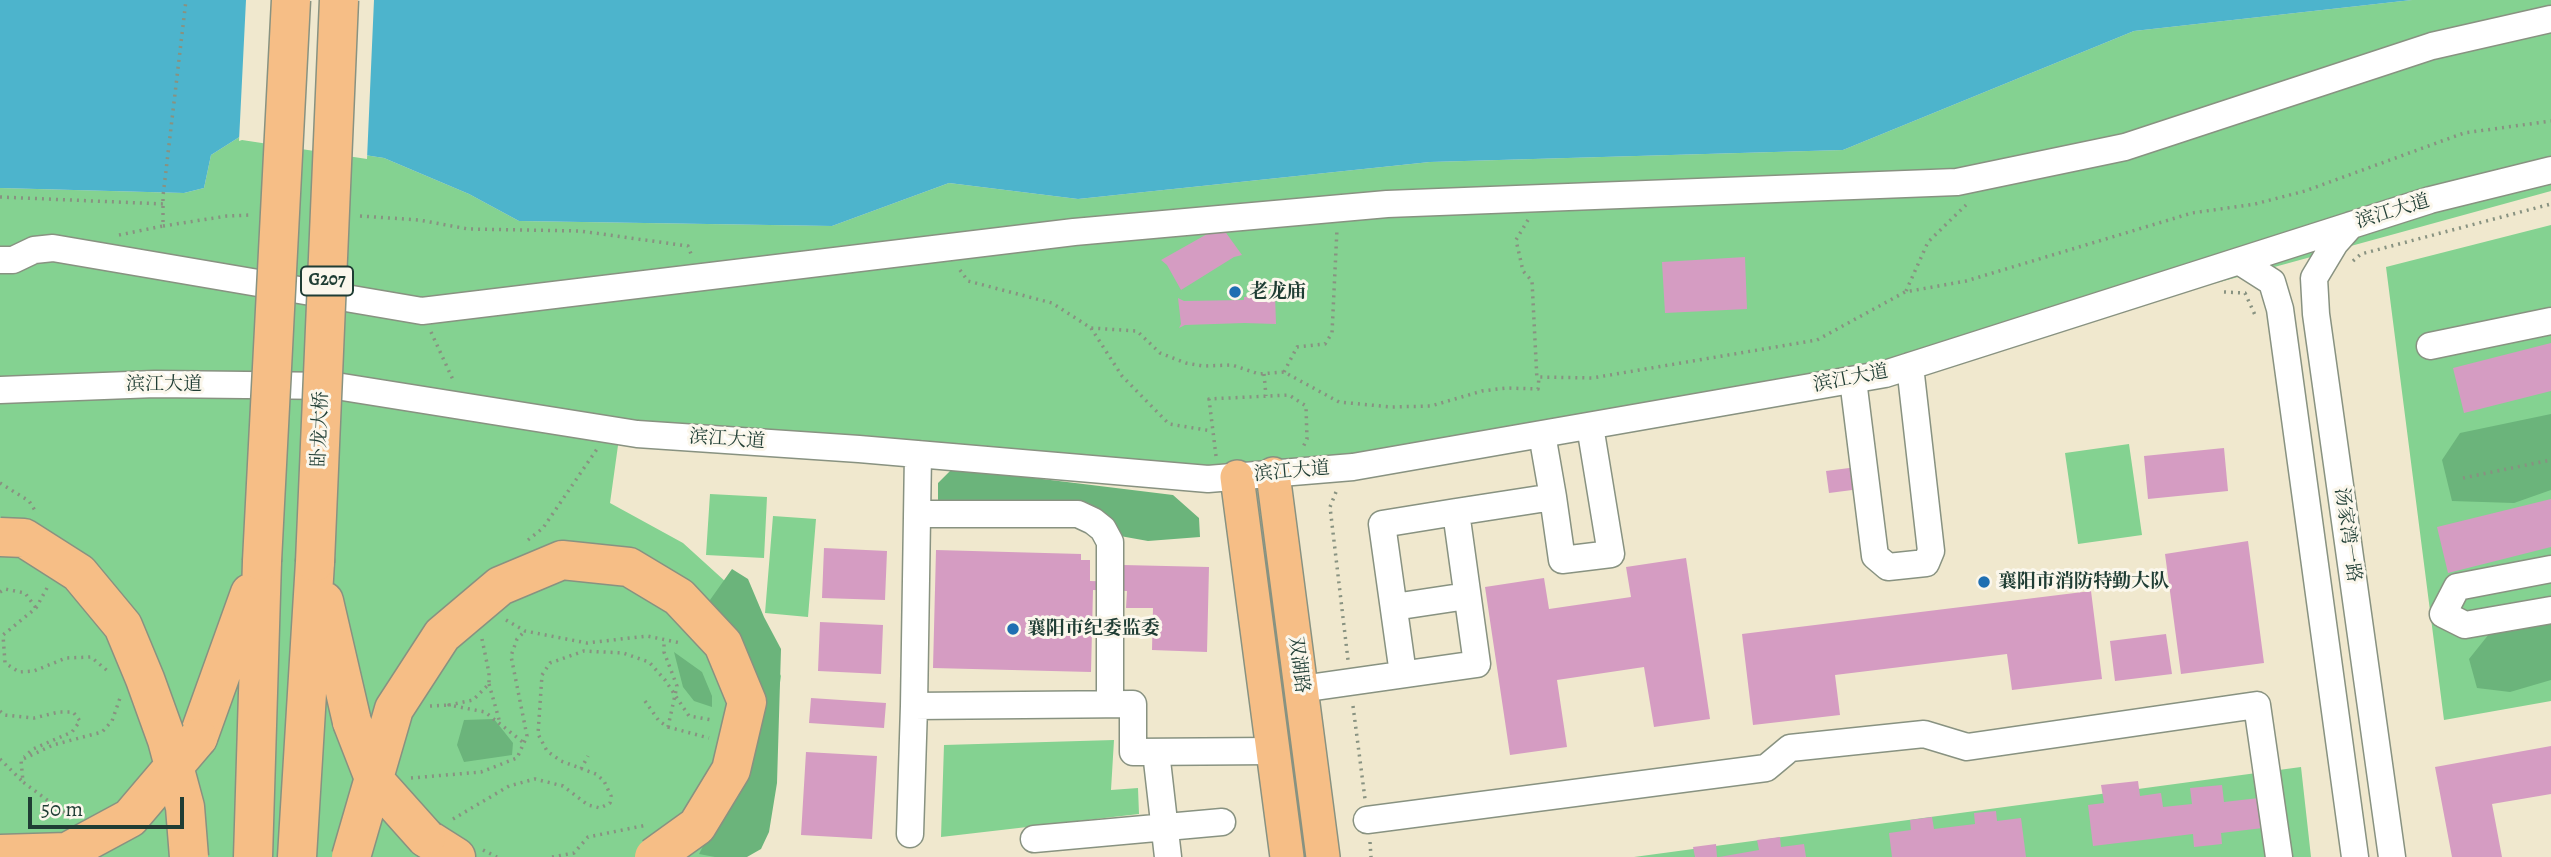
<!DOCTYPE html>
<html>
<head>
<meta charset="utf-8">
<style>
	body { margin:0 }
	#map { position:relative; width:2551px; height:857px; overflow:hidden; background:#f0e8ce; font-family:Alegreya,serif }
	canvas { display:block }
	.scale { position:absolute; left:28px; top:797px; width:156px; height:32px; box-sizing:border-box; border:4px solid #1f3d34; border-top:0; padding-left:9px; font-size:21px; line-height:24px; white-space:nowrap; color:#1f3d34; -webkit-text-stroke:5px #fbf7ec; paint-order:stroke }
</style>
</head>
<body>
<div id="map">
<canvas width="2551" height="857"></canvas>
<div class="scale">50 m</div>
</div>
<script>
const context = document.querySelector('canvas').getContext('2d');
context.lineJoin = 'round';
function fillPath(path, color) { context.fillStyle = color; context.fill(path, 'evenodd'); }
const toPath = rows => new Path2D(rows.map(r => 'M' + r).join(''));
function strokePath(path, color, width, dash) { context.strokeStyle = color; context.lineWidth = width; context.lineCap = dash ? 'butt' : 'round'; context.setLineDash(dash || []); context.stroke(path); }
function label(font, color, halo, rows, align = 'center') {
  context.font = font + ' Alegreya,"Noto Serif SC",serif'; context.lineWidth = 6; context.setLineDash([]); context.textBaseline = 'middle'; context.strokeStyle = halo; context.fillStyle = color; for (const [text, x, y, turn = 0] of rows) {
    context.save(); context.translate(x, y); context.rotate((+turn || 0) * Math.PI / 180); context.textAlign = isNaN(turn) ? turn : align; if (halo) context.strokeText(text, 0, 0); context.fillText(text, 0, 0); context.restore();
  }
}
const green = toPath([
	[2412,0,2551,0,2551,191,1885,374,1237,477,620,431,610,503,683,543,737,592,781,676,763,798,726,857,0,857,0,188,184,193,204,188,211,155,241,136,384,158,469,194,519,221,832,226,949,183,1078,199,1430,162,1843,150,2134,31],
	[2551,225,2551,701,2444,720,2386,267],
	[2129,444,2142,535,2078,544,2065,453],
	[710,494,767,497,764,558,706,555],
	[773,516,816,519,808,617,765,613],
	[1114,740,1111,790,1138,788,1139,814,941,837,944,745],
	[2301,767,2311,857,1634,857]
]);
const forest = toPath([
	[2551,414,2551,490,2514,503,2452,501,2442,460,2460,433],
	[950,471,977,471,1173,495,1199,518,1200,537,1148,541,947,505,938,500,938,483],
	[732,569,748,579,764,617,781,649,777,783,769,832,761,849,747,857,715,857,699,854,741,771,710,600],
	[2551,623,2551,680,2510,692,2477,688,2469,659,2489,634],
	[674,652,702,672,712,696,712,707,694,701,683,687],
	[494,719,513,743,512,755,464,762,457,745,464,720]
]);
const water = toPath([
	[0,0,2412,0,2134,31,1843,150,1430,162,1078,199,949,183,832,226,519,221,469,194,384,158,241,136,211,155,204,188,184,193,0,188]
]);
const pier = toPath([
	[246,0,374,0,367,159,242,140,239,141]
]);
const building = toPath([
	[1216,229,1224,230,1242,255,1234,257,1181,290,1167,265,1161,260],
	[1745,257,1747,309,1665,313,1662,262],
	[1275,294,1276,324,1244,323,1185,325,1179,328,1181,324,1178,298,1184,301,1244,300,1244,297],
	[2551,343,2551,391,2464,413,2453,368],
	[2224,448,2228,491,2148,499,2144,456],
	[1857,467,1860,489,1829,493,1826,471],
	[2551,499,2551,547,2448,573,2437,527],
	[2248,541,2264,663,2181,674,2165,554],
	[824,548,887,551,885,600,822,598],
	[936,550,1081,554,1081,560,1090,560,1090,581,1123,582,1123,565,1209,567,1207,652,1152,650,1153,608,1126,608,1127,591,1093,590,1091,672,933,668],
	[1686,558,1710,719,1654,727,1644,667,1557,680,1567,747,1510,755,1485,587,1544,578,1549,609,1631,597,1626,567],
	[2091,591,2102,679,2012,690,2007,654,1835,675,1840,715,1753,725,1742,634],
	[820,622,883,625,881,674,818,671],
	[2166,634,2172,674,2115,681,2110,641],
	[811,698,886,703,884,728,809,723],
	[2551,746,2551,794,2492,804,2502,857,2452,857,2435,767],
	[806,752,877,756,872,839,801,835],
	[2138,781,2140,796,2161,793,2163,807,2192,804,2190,788,2222,785,2224,802,2259,798,2263,828,2221,833,2222,844,2194,847,2193,834,2093,846,2088,805,2104,803,2101,785],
	[1996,811,1997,821,2021,818,2026,857,1892,857,1889,833,1911,830,1910,820,1932,817,1934,829,1975,824,1974,813],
	[1780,837,1781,847,1804,844,1806,857,1719,857,1759,850,1757,840],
	[1716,844,1717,857,1695,857,1693,847]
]);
const path = toPath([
	[0,197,164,204],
	[360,216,419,220,468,229,580,231,688,246,691,254],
	[1528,220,1516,240,1523,271,1532,281,1537,380],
	[163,226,227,216,251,215],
	[119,235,163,226,163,196,186,0],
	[2353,261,2361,254,2551,204],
	[960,270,968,281,1052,303,1091,328,1137,331,1160,353,1186,363,1203,366,1232,365,1259,374,1284,372,1339,402,1391,407,1431,406,1482,391,1506,388,1538,389,1539,377,1592,378,1817,340,1905,292,1966,281,2192,213,2255,204,2305,191,2464,133,2551,121],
	[1906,291,1928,242,1966,205],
	[2224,292,2245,293,2255,315],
	[1091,328,1122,376,1169,424,1212,431],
	[431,332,454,382],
	[1284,372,1297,347,1325,344,1332,333,1337,229],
	[1264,374,1266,396],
	[1216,456,1209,399,1289,395,1306,406,1307,439,1303,447],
	[2463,478,2551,460],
	[0,483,29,501,36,512],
	[1336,492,1330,507,1348,660],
	[528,540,543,528,597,449],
	[47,588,36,608,3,635,5,663,19,672,34,671,66,658,91,657,110,673],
	[0,592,5,589,25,593,36,608],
	[506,620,525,631,587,643,647,636,681,643],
	[482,639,489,673,489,684,473,700,449,705,485,712,524,743],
	[489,684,500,723],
	[645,701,659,721,668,727,677,686,664,652,664,640],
	[430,706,449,705],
	[1353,706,1365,799],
	[0,711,4,715,34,718,59,712,73,712,80,721,72,732,33,749,24,757],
	[668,727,709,738],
	[0,759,23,782],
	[581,769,588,756],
	[411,778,481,772,517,758,527,736,511,656,517,639,525,631],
	[70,817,23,782,21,760,53,745,102,732,112,721,120,698],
	[453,819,509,786,535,779,563,786,588,805,600,808,610,803,611,796,604,781,596,774,561,761,547,751,538,734,542,675,550,663,584,651,623,653,649,662,665,680,689,716,712,720],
	[1370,842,1371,857],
	[483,850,497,857],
	[552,857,574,853,588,837,647,825]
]);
const minor = toPath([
	[2351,225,2335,243,2314,278,2316,314,2392,857],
	[0,260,13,260,34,250,53,248,422,311,1074,232,1387,204,1957,182,2125,147,2432,46,2551,19],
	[2239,261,2272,282,2280,309,2355,857],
	[2430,346,2551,321],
	[1853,380,1875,556,1888,567,1926,563,1931,551,1910,366],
	[0,390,155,384,336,386,637,434,859,449,1208,479,1353,467,1885,374,2430,200,2551,170],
	[1542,434,1553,497],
	[918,454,914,706,1133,704,1133,752,1273,751],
	[917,514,1078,514,1093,521,1103,529,1110,542,1110,704],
	[2551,569,2457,587,2443,614,2465,625,2551,610],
	[1394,607,1467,596],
	[1403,674,1382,524,1456,512],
	[1301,689,1477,664,1456,512,1553,497,1562,560,1611,554,1590,426],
	[1156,752,1168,857],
	[1367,820,1766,768,1790,748,1924,734,1967,747,2257,705,2279,857],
	[910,834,914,706],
	[1034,839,1222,822]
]);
const major = toPath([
	[1273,474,1323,857],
	[1237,477,1287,857]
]);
const highway = toPath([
	[324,601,352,722],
	[198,738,250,593],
	[426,838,456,857],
	[253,857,262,561],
	[297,857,315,562]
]);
const highwayBridge = toPath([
	[0,537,24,538,79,573,123,626,145,679,167,740,185,807,189,857],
	[262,561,291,0],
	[315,562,339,0],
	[352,722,375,781,426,838],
	[0,854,67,852,130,818,198,738],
	[351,857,394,709,442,635,500,586,562,560,629,567,679,597,723,644,747,702,731,770,697,826,654,857]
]);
const markers = [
	[1235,292,7,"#1f6fb2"],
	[1984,582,7,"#1f6fb2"],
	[1013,629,7,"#1f6fb2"]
];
const shields = [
	[327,281,52]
];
const shieldNames = [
	["G207",327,281]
];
const streetNames = [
	["滨江大道",2393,212,-17],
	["滨江大道",1851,379,-11],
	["滨江大道",164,385],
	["卧龙大桥",321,429,-88],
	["滨江大道",727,440,4],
	["滨江大道",1292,472,-5],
	["汤家湾一路",2347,535,82],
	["双湖路",1298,665,83]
];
const poiNames = [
	["老龙庙",1249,292],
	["襄阳市消防特勤大队",1998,582],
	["襄阳市纪委监委",1027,629]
];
fillPath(green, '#84d291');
fillPath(forest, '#6bb47b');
fillPath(water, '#4db4cc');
fillPath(pier, '#f0e8ce');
fillPath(building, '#d59cc2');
strokePath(minor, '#889281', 29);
strokePath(major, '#889281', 36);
strokePath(highway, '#889281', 41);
strokePath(path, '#889281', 3.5, [2, 5]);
strokePath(minor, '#fff', 26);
strokePath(major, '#f6be86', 33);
strokePath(highway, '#f6be86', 38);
strokePath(highwayBridge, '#889281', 41, []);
strokePath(highwayBridge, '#f6be86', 38);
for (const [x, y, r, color] of markers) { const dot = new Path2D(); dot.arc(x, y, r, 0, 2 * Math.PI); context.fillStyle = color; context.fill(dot); strokePath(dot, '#fbf7ec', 2.5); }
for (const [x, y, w] of shields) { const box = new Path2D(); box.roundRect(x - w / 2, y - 14.5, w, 29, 5); context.fillStyle = '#fbf7ec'; context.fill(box); strokePath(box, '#1f3d34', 2); }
label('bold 18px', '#1f3d34', null, shieldNames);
label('19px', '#1f3d34', '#fbf7ec', streetNames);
label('bold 19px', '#1f3d34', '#fbf7ec', poiNames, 'left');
</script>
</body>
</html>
